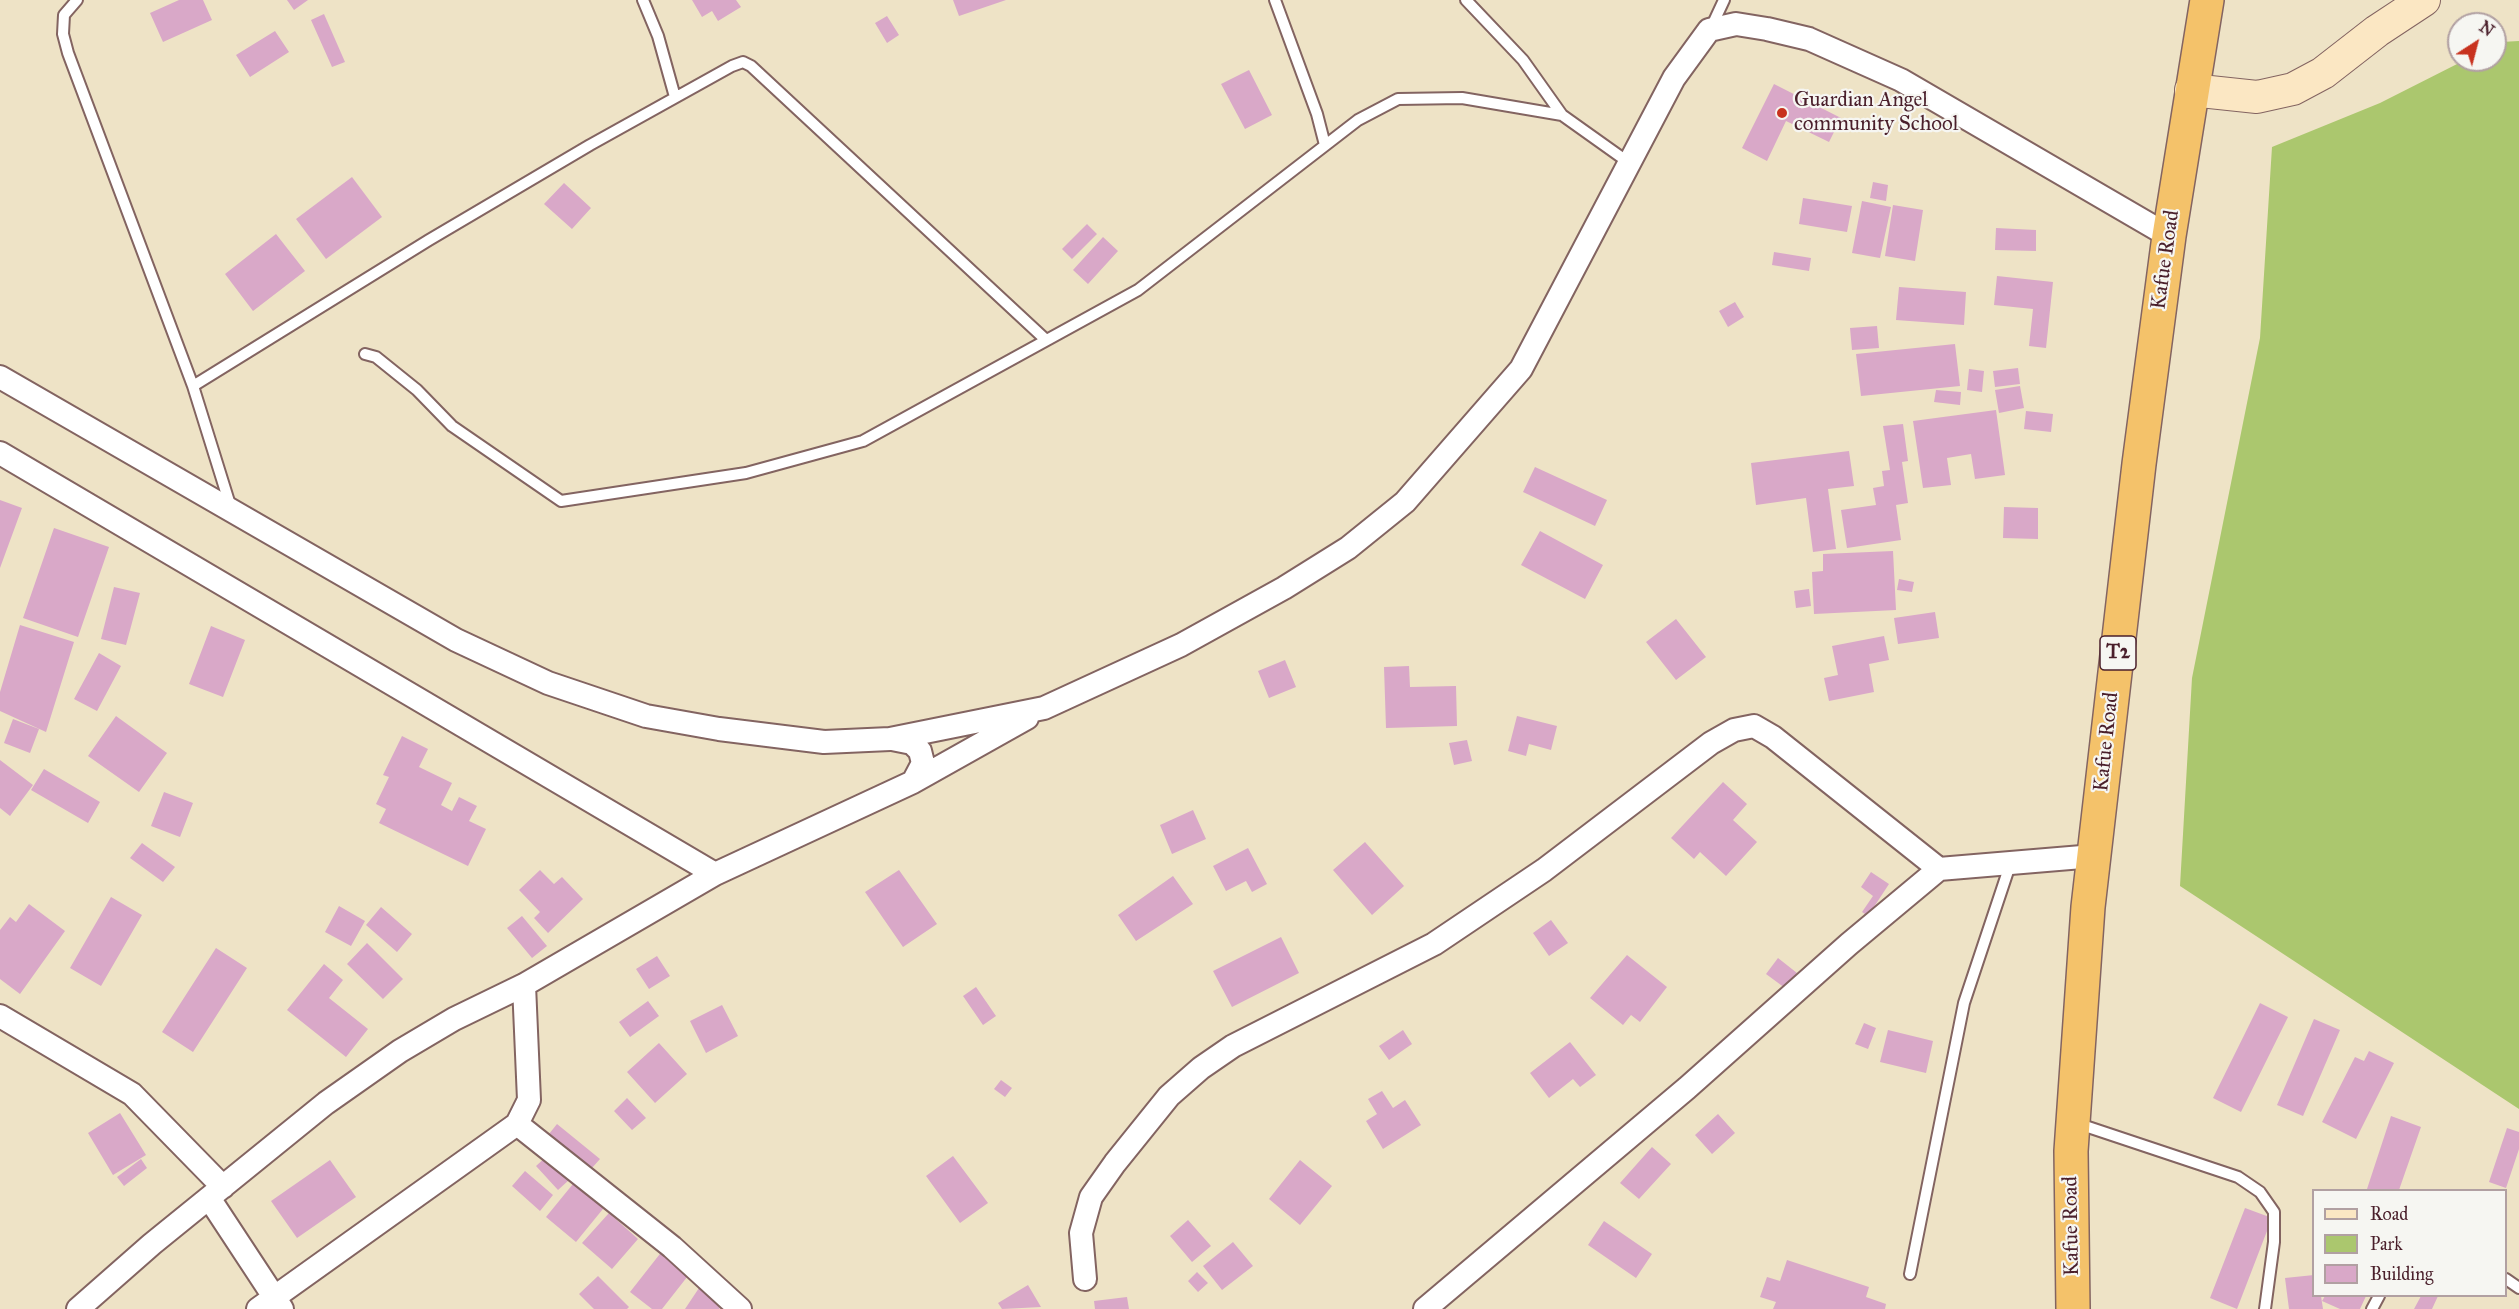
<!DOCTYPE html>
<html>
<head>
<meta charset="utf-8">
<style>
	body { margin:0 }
	#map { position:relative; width:2519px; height:1309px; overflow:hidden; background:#eee3c6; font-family:"IM FELL Great Primer",serif }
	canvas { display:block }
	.legend { position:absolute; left:2312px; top:1189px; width:195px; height:108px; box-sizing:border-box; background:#f6f6f2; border:2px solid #b1a0a2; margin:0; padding:8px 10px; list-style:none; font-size:18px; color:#4a1f2b }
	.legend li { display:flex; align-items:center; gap:12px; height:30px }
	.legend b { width:30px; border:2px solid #b1a0a2 }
	.north { position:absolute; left:2447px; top:12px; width:60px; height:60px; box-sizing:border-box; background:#f6f6f2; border:2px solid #b1a0a2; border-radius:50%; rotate:36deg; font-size:16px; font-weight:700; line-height:24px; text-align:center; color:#4a1f2b }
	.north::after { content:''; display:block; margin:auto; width:21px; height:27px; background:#c8321e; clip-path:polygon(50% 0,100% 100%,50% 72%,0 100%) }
</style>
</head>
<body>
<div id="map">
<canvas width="2519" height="1309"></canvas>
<ul class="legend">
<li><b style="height:8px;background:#fbe7c3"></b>Road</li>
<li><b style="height:16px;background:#abc76e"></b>Park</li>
<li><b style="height:16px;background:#d9a8c8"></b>Building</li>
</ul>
<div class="north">N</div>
</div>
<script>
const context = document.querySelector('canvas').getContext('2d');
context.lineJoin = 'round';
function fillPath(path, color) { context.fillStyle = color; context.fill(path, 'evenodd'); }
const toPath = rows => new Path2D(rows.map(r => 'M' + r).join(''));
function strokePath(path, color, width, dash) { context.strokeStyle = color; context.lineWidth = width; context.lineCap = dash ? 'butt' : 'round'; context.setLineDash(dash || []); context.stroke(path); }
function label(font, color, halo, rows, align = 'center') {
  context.font = font + ' "IM FELL Great Primer",serif'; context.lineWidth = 4.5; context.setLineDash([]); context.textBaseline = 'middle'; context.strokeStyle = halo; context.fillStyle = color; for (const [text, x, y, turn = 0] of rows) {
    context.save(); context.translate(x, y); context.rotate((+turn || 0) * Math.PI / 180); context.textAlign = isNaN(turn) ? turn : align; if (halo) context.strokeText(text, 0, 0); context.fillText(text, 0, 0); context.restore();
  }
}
const green = toPath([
	[2519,41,2519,1109,2180,886,2192,678,2260,338,2272,147,2380,103,2465,60,2495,60,2495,45,2501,42]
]);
const building = toPath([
	[179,0,203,0,212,20,163,42,150,13],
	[287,0,308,0,294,10],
	[692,0,736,0,741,7,718,21,712,11,702,17],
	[953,0,1006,0,959,16],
	[324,14,345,62,332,67,311,20],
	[887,16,899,35,887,43,875,23],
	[275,31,289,52,250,77,236,55],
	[1249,70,1272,115,1245,129,1221,84],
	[1774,84,1841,118,1829,142,1786,121,1767,161,1742,148],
	[352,177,382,217,326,259,296,219],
	[1873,182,1888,185,1886,201,1870,198],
	[564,183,591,208,572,229,544,204],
	[1803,198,1852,206,1847,232,1799,224],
	[1862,201,1891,207,1880,258,1852,253],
	[1893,205,1923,210,1915,261,1885,256],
	[1087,224,1097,234,1072,259,1062,249],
	[1996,228,2036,230,2036,251,1995,250],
	[276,234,305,271,253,311,225,274],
	[1103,237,1118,251,1088,284,1073,270],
	[1774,252,1811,258,1809,271,1772,265],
	[1997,276,2053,282,2046,348,2029,346,2033,309,1994,305],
	[1899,287,1966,292,1964,325,1896,320],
	[1735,302,1744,317,1728,327,1719,311],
	[1877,326,1879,348,1852,350,1850,328],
	[1955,344,1960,386,1861,396,1856,354],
	[2018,368,2020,384,1995,387,1993,371],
	[1969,369,1984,371,1982,392,1967,390],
	[2020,386,2024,408,1999,413,1995,390],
	[1936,390,1961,392,1960,405,1934,402],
	[1996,410,2005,475,1975,479,1971,454,1947,458,1951,485,1923,488,1913,421],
	[2026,411,2053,414,2051,432,2024,429],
	[1903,424,1908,461,1902,462,1908,503,1896,505,1901,540,1847,548,1841,510,1876,505,1873,488,1884,486,1882,471,1890,470,1883,426],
	[1849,451,1854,486,1828,489,1836,549,1813,552,1806,498,1756,505,1751,463],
	[1535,467,1607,500,1595,526,1523,492],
	[0,500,22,508,0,568],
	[2004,507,2038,508,2038,539,2003,538],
	[54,528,109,547,78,637,23,618],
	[1540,531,1603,565,1585,599,1521,565],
	[1893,551,1896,610,1814,614,1812,572,1823,571,1823,554],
	[1899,579,1914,582,1912,592,1897,590],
	[114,587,140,593,126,645,101,639],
	[1809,589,1811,606,1796,608,1794,591],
	[1935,612,1939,638,1898,644,1894,618],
	[1676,619,1706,657,1676,680,1646,642],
	[20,625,74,642,46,732,0,711,0,692],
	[211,626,245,640,223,697,189,684],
	[1884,636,1889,660,1869,664,1874,692,1829,701,1824,678,1838,675,1832,646],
	[99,653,121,666,97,711,74,699],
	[1285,660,1296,687,1269,698,1258,671],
	[1409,666,1410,687,1456,686,1457,726,1386,728,1384,667],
	[116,716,167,753,139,792,88,756],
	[1517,716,1557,726,1551,750,1529,744,1526,756,1508,751],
	[13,719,39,729,30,753,4,743],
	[402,736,428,749,419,767,452,783,441,805,452,811,459,797,477,806,469,821,486,829,468,866,379,823,386,809,376,804,389,777,383,775],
	[1467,740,1472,761,1454,765,1449,743],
	[0,760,33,785,10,816,0,808],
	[44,769,100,802,88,823,31,790],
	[1723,782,1747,804,1733,820,1757,842,1726,876,1700,852,1694,859,1671,838],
	[164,792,193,803,180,837,151,826],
	[1193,810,1206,839,1172,854,1160,825],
	[1365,842,1404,886,1372,915,1333,870],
	[142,843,175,867,163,882,130,858],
	[1248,848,1267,884,1252,892,1246,881,1226,891,1213,866],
	[540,870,554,884,562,877,583,899,548,933,534,918,540,912,519,890],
	[899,870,937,924,903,947,865,892],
	[1871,872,1889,884,1868,916,1862,912,1873,896,1861,887],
	[1173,876,1193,904,1136,941,1118,915],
	[111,897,142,915,101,986,70,968],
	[29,904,65,931,20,994,0,979,0,930,10,917,16,922],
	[339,906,365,921,351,946,325,932],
	[381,907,412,934,397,952,366,925],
	[522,916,547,946,532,958,507,928],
	[1551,920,1568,943,1549,956,1533,933],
	[1281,937,1299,973,1232,1007,1213,971],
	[367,943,403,979,383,999,347,964],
	[216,948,247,968,193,1052,162,1032],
	[1627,955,1667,987,1640,1022,1631,1015,1623,1025,1590,998],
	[657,956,670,976,649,989,636,969],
	[1778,958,1797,973,1785,988,1766,974],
	[324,964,343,980,329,998,368,1029,346,1057,287,1010],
	[976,987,996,1016,983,1025,963,996],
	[648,1001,659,1016,630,1037,619,1022],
	[2260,1003,2288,1017,2241,1112,2213,1098],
	[722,1005,738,1036,706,1053,690,1021],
	[2314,1019,2340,1030,2303,1116,2277,1105],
	[1864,1023,1876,1028,1868,1049,1855,1044],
	[1403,1030,1412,1044,1389,1060,1379,1046],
	[1888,1030,1933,1041,1926,1073,1880,1062],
	[1570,1042,1596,1075,1580,1087,1573,1079,1549,1098,1530,1073],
	[659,1043,687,1074,655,1103,627,1072],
	[2369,1051,2394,1063,2356,1139,2322,1122,2355,1057,2364,1061],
	[1001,1080,1012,1088,1005,1097,994,1089],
	[1382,1091,1393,1108,1405,1100,1421,1125,1383,1149,1366,1121,1377,1114,1368,1099],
	[627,1098,646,1118,632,1130,614,1111],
	[120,1113,146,1155,113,1175,88,1133],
	[1718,1114,1735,1133,1712,1154,1695,1135],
	[2391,1116,2421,1127,2399,1190,2370,1190,2367,1189],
	[557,1124,600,1159,591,1169,549,1134],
	[2507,1128,2519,1132,2519,1149,2506,1188,2489,1182],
	[1652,1147,1671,1164,1639,1199,1620,1183],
	[547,1156,569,1180,558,1190,536,1166],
	[953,1156,988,1203,960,1223,926,1176],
	[141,1159,147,1168,124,1186,117,1177],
	[330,1160,356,1197,297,1238,271,1201],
	[1300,1160,1332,1186,1300,1225,1269,1199],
	[525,1171,553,1195,540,1211,512,1186],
	[577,1179,607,1204,576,1242,546,1217],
	[2245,1208,2272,1218,2237,1309,2210,1298],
	[609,1213,638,1239,612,1269,582,1243],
	[1188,1220,1211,1246,1192,1262,1170,1236],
	[1604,1221,1652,1254,1636,1278,1588,1245],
	[1233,1242,1253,1266,1222,1290,1203,1266],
	[663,1250,691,1272,662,1309,652,1309,630,1292],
	[1787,1260,1869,1287,1866,1297,1886,1304,1885,1309,1773,1309,1776,1302,1760,1297,1767,1277,1780,1281],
	[1197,1272,1208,1283,1198,1292,1188,1281],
	[2314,1275,2314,1296,2321,1296,2323,1309,2289,1309,2285,1278],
	[598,1276,629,1307,627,1309,594,1309,579,1294],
	[1028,1285,1041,1307,1002,1309,998,1303],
	[699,1288,722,1304,719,1309,685,1309],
	[2325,1296,2366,1296,2360,1309,2340,1309,2322,1301],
	[2421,1296,2438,1296,2432,1309,2414,1309],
	[1127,1297,1129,1309,1095,1309,1094,1301]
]);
const lane = toPath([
	[77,0,64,15,63,34,68,53,193,386,231,508],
	[643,0,658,36,675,97],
	[1275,0,1317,114,1325,145],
	[1466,0,1523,60,1562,115,1628,162],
	[1710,30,1724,0],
	[365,354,376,357,417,390,452,426,561,501,746,473,863,441,1138,290,1358,120,1398,99,1462,98,1562,115],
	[193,386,429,240,590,145,732,66,743,62,751,66,1046,340],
	[2076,1123,2238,1177,2260,1192,2274,1212,2274,1242,2265,1309],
	[1910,1274,1964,1003,2011,862],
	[2506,1279,2519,1288],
	[2372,1309,2379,1296]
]);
const street = toPath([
	[0,377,456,640,548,683,646,716,719,729,824,742,890,739,1044,708,1181,645,1284,588,1348,548,1405,502,1521,369,1674,78,1709,30,1736,24,1767,29,1809,39,1901,80,2169,236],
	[0,453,715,874],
	[892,739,912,743,920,751,923,763,913,782],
	[524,985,529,1100,517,1124,672,1247,740,1309],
	[0,1016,132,1094,223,1187],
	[209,1198,282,1309],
	[1085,1279,1081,1233,1091,1197,1115,1163,1169,1096,1201,1068,1233,1046,1434,944,1544,870,1711,743,1734,730,1754,726,1773,737,1939,869],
	[78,1309,152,1244,326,1103,400,1051,454,1019,524,985,715,874,913,782,1027,718],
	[258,1309,517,1124],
	[1425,1309,1687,1088,1849,944,1939,869,2094,856]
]);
const secondary = toPath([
	[2191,90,2257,97,2293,89,2323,73,2377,31,2424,0]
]);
const highway = toPath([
	[2073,1309,2071,1151,2088,907,2139,464,2169,236,2207,0]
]);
const markers = [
	[1782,113,6,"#c8321e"]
];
const shields = [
	[2118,653,36]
];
const shieldNames = [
	["T2",2118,653]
];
const poiNames = [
	["Guardian Angel",1794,101],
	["community School",1794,125]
];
const streetNames = [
	["Kafue Road",2166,260,-82],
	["Kafue Road",2107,742,-84],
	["Kafue Road",2072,1226,-91]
];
fillPath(green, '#abc76e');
fillPath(building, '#d9a8c8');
strokePath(lane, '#836461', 14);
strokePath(street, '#836461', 26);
strokePath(secondary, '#836461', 34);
strokePath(highway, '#836461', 36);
strokePath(lane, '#fff', 10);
strokePath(street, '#fff', 22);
strokePath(secondary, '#fbe7c3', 32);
strokePath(highway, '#f4c26a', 33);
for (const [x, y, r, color] of markers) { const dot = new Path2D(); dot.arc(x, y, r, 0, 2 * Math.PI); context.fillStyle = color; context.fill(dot); strokePath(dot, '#f6f6f2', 2); }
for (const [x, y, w] of shields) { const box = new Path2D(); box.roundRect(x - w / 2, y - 17, w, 34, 4.5); context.fillStyle = '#f6f6f2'; context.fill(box); strokePath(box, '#4a1f2b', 1.5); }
label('bold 20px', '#4a1f2b', null, shieldNames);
label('21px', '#4a1f2b', '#f6f6f2', poiNames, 'left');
label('21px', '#4a1f2b', '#f6f6f2', streetNames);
</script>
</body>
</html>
